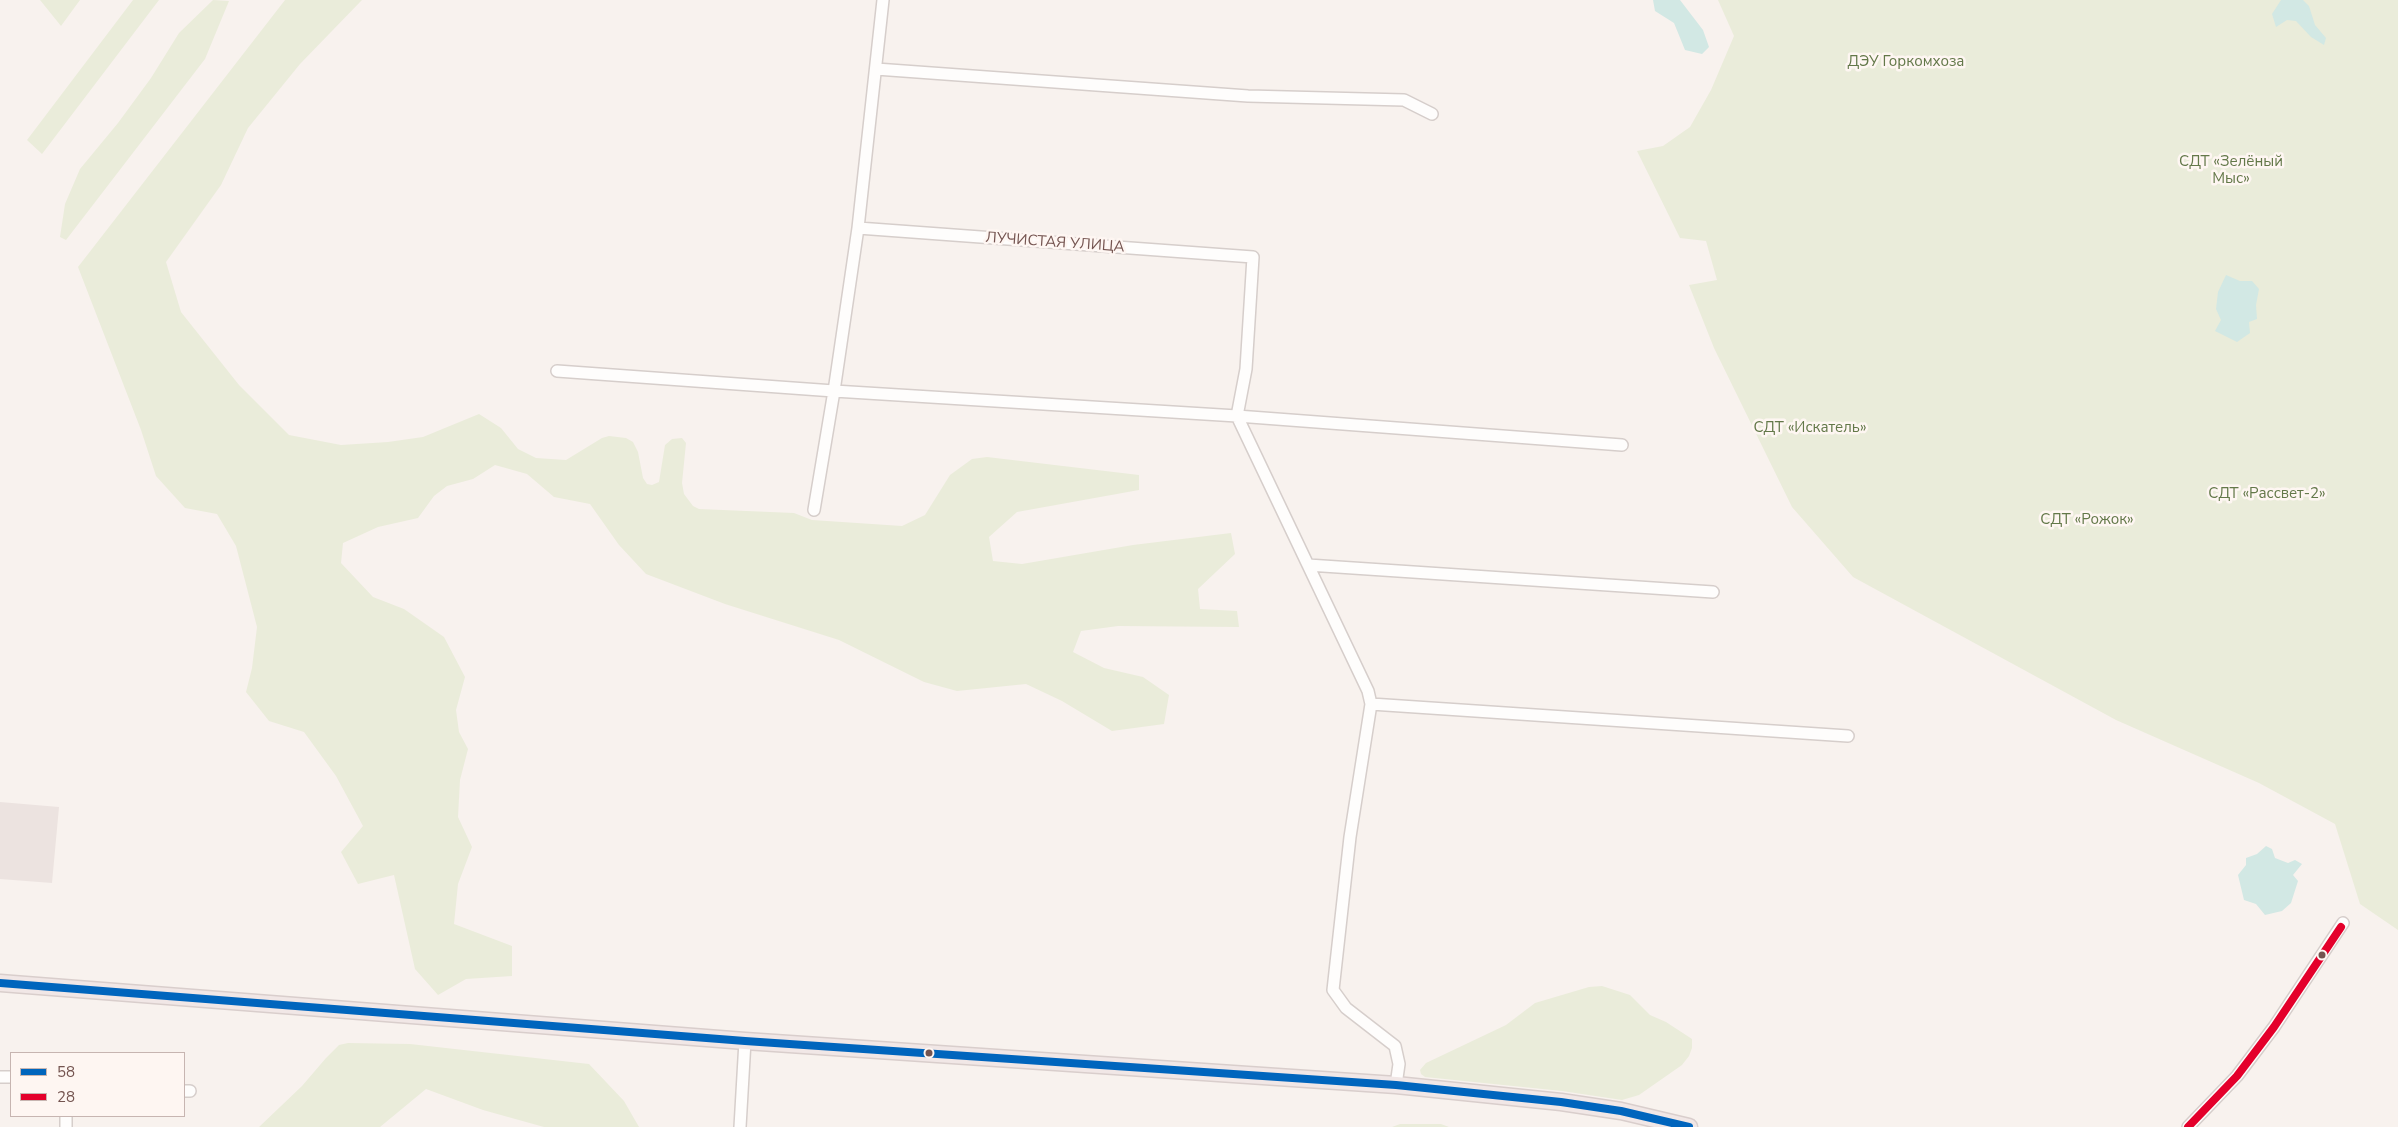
<!DOCTYPE html>
<html>
<head>
<meta charset="utf-8">
<style>
	body { margin:0 }
	#map { position:relative; width:2398px; height:1127px; overflow:hidden; background:#f8f2ee; font-family:"Nunito Sans",sans-serif }
	canvas { display:block }
	.legend { position:absolute; left:10px; top:1052px; width:175px; height:65px; box-sizing:border-box; background:#fef6f2; border:1px solid #c7b5b1; margin:0; padding:6px 9px; list-style:none; font-size:15px; color:#745450 }
	.legend li { display:flex; align-items:center; gap:10px; height:25px }
	.legend b { width:25px; border:1px solid #c7b5b1 }
</style>
</head>
<body>
<div id="map">
<canvas width="2398" height="1127"></canvas>
<ul class="legend">
<li><b style="height:6px;background:#0065bd"></b>58</li>
<li><b style="height:6px;background:#e4002b"></b>28</li>
</ul>
</div>
<script>
const context = document.querySelector('canvas').getContext('2d');
context.lineJoin = 'round';
function fillPath(path, color) { context.fillStyle = color; context.fill(path, 'evenodd'); }
const toPath = rows => new Path2D(rows.map(r => 'M' + r).join(''));
function strokePath(path, color, width, dash) { context.strokeStyle = color; context.lineWidth = width; context.lineCap = dash ? 'butt' : 'round'; context.setLineDash(dash || []); context.stroke(path); }
function label(font, color, halo, rows, align = 'center') {
  context.font = font + ' "Nunito Sans",sans-serif'; context.lineWidth = 5; context.setLineDash([]); context.textBaseline = 'middle'; context.strokeStyle = halo; context.fillStyle = color; for (const [text, x, y, turn = 0] of rows) {
    context.save(); context.translate(x, y); context.rotate((+turn || 0) * Math.PI / 180); context.textAlign = isNaN(turn) ? turn : align; if (halo) context.strokeText(text, 0, 0); context.fillText(text, 0, 0); context.restore();
  }
}
const industrial = toPath([
	[0,802,59,807,52,883,0,879]
]);
const green = toPath([
	[40,0,80,0,61,26],
	[133,0,159,0,42,154,27,140],
	[213,0,229,1,205,59,66,240,60,237,65,204,80,169,118,123,151,78,179,33],
	[285,0,362,0,300,64,248,128,221,185,166,262,181,312,239,385,289,435,341,445,388,442,423,437,479,414,501,428,518,449,536,458,566,460,602,438,609,436,626,438,633,442,638,452,643,478,647,484,652,485,659,482,665,445,672,439,682,438,686,443,682,483,684,494,693,506,699,509,794,513,812,520,902,526,925,515,950,475,972,459,987,457,1139,475,1139,490,1017,512,989,537,993,561,1022,564,1133,545,1231,533,1235,554,1198,589,1200,609,1237,611,1239,627,1118,626,1081,631,1073,652,1104,668,1143,677,1169,695,1164,724,1112,731,1062,701,1026,684,957,691,924,682,839,640,725,604,646,574,619,545,590,504,554,497,527,474,495,465,473,479,447,486,434,496,418,518,378,527,343,543,341,563,373,597,404,609,444,637,465,677,456,710,459,732,468,749,460,780,458,817,472,847,458,884,454,924,512,946,512,976,466,979,438,995,415,969,394,875,358,884,341,852,363,826,336,776,304,732,269,721,246,692,252,668,257,627,236,546,217,514,185,508,156,476,141,430,78,267],
	[1718,0,2398,0,2398,930,2360,904,2335,824,2259,783,2116,720,1853,577,1792,507,1714,348,1689,285,1717,280,1706,241,1680,238,1637,151,1663,146,1690,127,1711,90,1734,36],
	[1602,986,1630,995,1650,1015,1666,1022,1692,1039,1692,1048,1689,1056,1682,1065,1639,1095,1622,1100,1562,1091,1425,1077,1421,1074,1420,1070,1426,1063,1506,1025,1535,1003,1589,987],
	[348,1043,410,1044,589,1064,624,1101,639,1127,544,1127,483,1110,426,1089,380,1127,259,1127,302,1086,326,1058,339,1045],
	[1400,1124,1441,1124,1449,1127,1392,1127]
]);
const water = toPath([
	[1653,0,1680,0,1703,30,1709,47,1702,54,1685,50,1674,23,1655,11],
	[2281,0,2303,0,2309,6,2315,25,2326,38,2324,45,2311,37,2296,21,2287,20,2276,27,2272,14],
	[2226,275,2240,281,2252,281,2259,289,2256,305,2257,319,2249,322,2250,333,2237,342,2215,331,2221,320,2216,309,2218,292],
	[2266,846,2272,849,2275,858,2288,863,2295,860,2302,864,2293,875,2298,881,2291,903,2282,911,2265,915,2256,904,2244,900,2238,875,2246,865,2246,858,2257,854]
]);
const minor = toPath([
	[883,0,858,228,834,391,1237,416,1622,445],
	[876,69,1248,96,1404,100,1432,114],
	[858,228,1253,257,1246,369,1237,416,1368,691,1371,704,1350,837,1333,990,1346,1008,1395,1046,1399,1064,1396,1085],
	[557,371,834,391,814,510],
	[1308,565,1713,592],
	[1371,704,1848,736],
	[0,1077,11,1077],
	[184,1091,190,1091],
	[66,1127,66,1116],
	[740,1127,745,1041],
	[2188,1127,2237,1076,2274,1027,2343,923]
]);
const highway = toPath([
	[0,983,745,1041,1396,1085,1561,1102,1621,1111,1689,1127]
]);
const bus1 = toPath([
	[0,983,745,1041,1396,1085,1561,1102,1621,1111,1689,1127]
]);
const bus2 = toPath([
	[2188,1127,2237,1076,2274,1027,2341,927]
]);
const markers = [
	[2322,955,4.5,"#745450"],
	[929,1053,4.5,"#745450"]
];
const parkNames = [
	["ДЭУ Горкомхоза",1906,62],
	["СДТ «Зелёный",2231,162],
	["Мыс»",2231,179],
	["СДТ «Искатель»",1810,428],
	["СДТ «Рассвет-2»",2267,494],
	["СДТ «Рожок»",2087,520]
];
const streetNames = [
	["ЛУЧИСТАЯ УЛИЦА",1055,243,4]
];
fillPath(industrial, '#ece3e0');
fillPath(green, '#eaecda');
fillPath(water, '#d2e8e4');
strokePath(minor, '#d6cecb', 14);
strokePath(highway, '#d9cecc', 19);
strokePath(minor, '#fefdfc', 11);
strokePath(highway, '#f1e7e6', 16);
strokePath(bus1, '#0065bd', 8);
strokePath(bus2, '#e4002b', 8);
for (const [x, y, r, color] of markers) { const dot = new Path2D(); dot.arc(x, y, r, 0, 2 * Math.PI); context.fillStyle = color; context.fill(dot); strokePath(dot, '#fef6f2', 2); }
label('15px', '#637849', '#fef6f2', parkNames);
label('15px', '#745450', '#fef6f2', streetNames);
</script>
</body>
</html>
